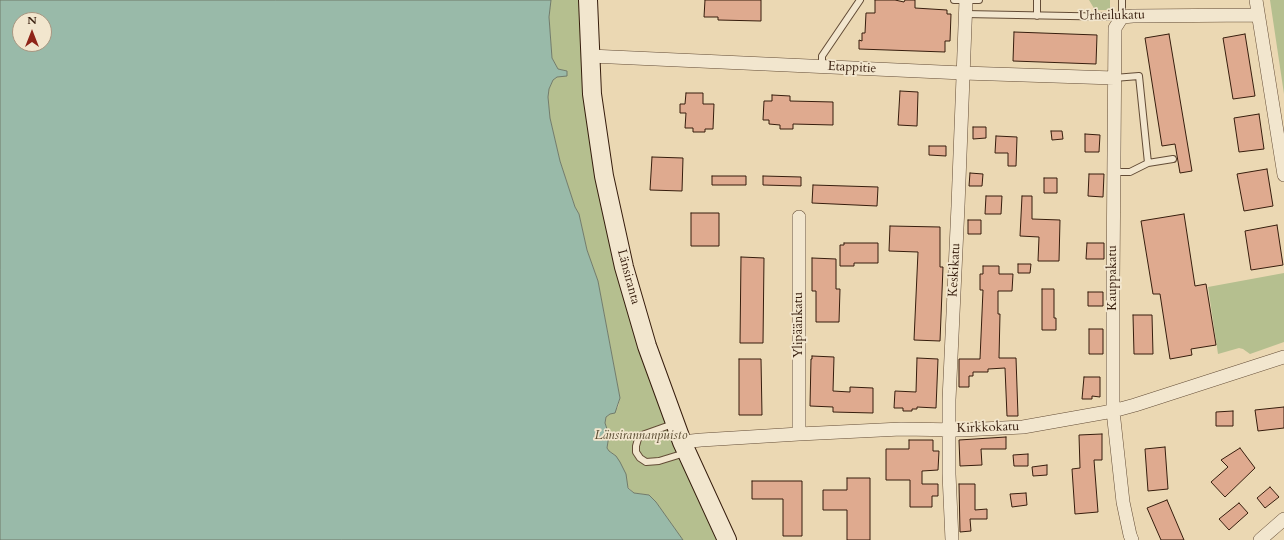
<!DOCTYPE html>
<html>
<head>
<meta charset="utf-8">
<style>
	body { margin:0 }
	#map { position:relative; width:1284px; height:540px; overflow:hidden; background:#ebd8b3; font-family:Cardo,serif }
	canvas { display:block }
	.north { position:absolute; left:12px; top:12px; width:40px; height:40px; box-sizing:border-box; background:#f2e6ce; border:1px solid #a79681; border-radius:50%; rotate:0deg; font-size:11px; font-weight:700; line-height:16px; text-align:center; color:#361d0d }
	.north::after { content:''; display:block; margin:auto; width:14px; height:18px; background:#8f2418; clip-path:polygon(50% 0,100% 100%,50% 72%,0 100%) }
</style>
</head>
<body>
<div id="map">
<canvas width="1284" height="540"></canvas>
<div class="north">N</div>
</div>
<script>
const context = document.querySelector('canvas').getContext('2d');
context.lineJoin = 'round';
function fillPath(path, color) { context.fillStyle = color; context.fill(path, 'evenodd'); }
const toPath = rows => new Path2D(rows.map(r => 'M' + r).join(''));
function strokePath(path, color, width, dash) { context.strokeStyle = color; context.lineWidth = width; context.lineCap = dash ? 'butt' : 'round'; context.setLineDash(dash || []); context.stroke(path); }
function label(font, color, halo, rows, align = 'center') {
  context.font = font + ' Cardo,serif'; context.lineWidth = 3.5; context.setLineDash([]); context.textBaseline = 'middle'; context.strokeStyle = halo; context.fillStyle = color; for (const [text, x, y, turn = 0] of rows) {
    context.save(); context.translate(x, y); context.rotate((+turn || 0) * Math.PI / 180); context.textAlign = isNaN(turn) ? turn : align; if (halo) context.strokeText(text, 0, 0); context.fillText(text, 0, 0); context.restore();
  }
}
const green = toPath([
	[551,0,584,0,620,266,723,540,683,540,656,502,649,495,634,493,628,487,627,482,616,456,609,451,607,448,609,435,605,423,606,417,618,407,620,398,598,281,587,250,579,214,575,207,560,161,550,118,548,97,549,89,553,80,556,77,567,75,567,71,558,69,552,58,549,17],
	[1089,0,1110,0,1110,10,1095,10],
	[1270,0,1284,0,1284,94],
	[1284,273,1284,342,1250,354,1243,349,1239,348,1218,354,1208,287]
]);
const water = toPath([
	[0,0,551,0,549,17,552,58,558,69,567,71,567,76,557,77,553,80,549,89,548,97,550,118,560,161,575,207,579,214,587,250,598,281,620,398,615,413,610,414,606,417,605,423,609,435,607,448,609,451,616,456,620,462,626,474,628,488,634,493,649,495,656,502,683,540,0,540,0,0],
	[20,20,44,20,44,44,20,44,20,20]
]);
const building = toPath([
	[705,0,761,0,761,21,718,20,718,17,704,17,705,0],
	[875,0,895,0,904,2,905,0,915,0,915,8,947,10,947,14,951,14,950,41,945,41,945,52,859,49,859,40,862,41,862,33,865,33,866,13,875,13,875,0],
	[1014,32,1097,35,1096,64,1013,61,1014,32],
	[1169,34,1192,171,1180,173,1175,144,1162,146,1145,38,1169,34],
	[1245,34,1255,96,1233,99,1223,38,1245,34],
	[900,91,918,92,917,126,898,125,900,91],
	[686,93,703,93,703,104,714,104,713,129,705,129,705,132,693,132,693,128,685,128,686,113,680,113,680,104,685,104,686,93],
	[772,95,790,96,790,101,833,102,833,125,793,124,793,129,780,129,780,125,769,124,769,120,763,120,764,101,772,101,772,95],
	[1259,114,1264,149,1239,152,1234,118,1259,114],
	[973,127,986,127,986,138,973,139,973,127],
	[1051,131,1062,131,1063,139,1052,140,1051,131],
	[1085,134,1100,135,1099,152,1085,152,1085,134],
	[996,136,1017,137,1016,166,1008,166,1008,153,995,153,996,136],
	[929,146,946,146,946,156,929,155,929,146],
	[652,157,683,158,682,191,650,190,652,157],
	[1267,169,1273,206,1244,211,1237,174,1267,169],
	[970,173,983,174,982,186,969,186,970,173],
	[1089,174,1104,174,1103,197,1088,196,1089,174],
	[712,176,746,176,746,185,712,185,712,176],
	[763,176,801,177,801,186,763,185,763,176],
	[1044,178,1057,178,1057,193,1044,193,1044,178],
	[813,185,878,187,877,206,812,203,813,185],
	[986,196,1002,196,1001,214,985,214,986,196],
	[1022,196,1032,196,1032,219,1060,220,1059,261,1038,261,1039,237,1020,236,1022,196],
	[691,213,719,213,719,246,691,246,691,213],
	[1184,214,1195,286,1206,284,1216,345,1191,349,1192,355,1170,359,1160,294,1153,294,1141,221,1184,214],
	[968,220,981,220,981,234,968,234,968,220],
	[1277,225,1283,265,1251,270,1245,231,1277,225],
	[890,226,940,227,940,267,943,267,940,341,914,340,918,252,889,251,890,226],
	[844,243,878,243,878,263,854,263,854,266,840,266,840,245,844,245,844,243],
	[1087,243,1104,243,1104,259,1086,259,1087,243],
	[741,257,764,258,763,343,740,343,741,257],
	[812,258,836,259,836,289,840,289,839,322,816,322,816,291,812,291,812,258],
	[1018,264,1031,264,1030,273,1018,273,1018,264],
	[983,266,999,266,999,274,1013,274,1012,291,998,291,998,314,1000,314,999,358,1016,358,1018,416,1007,416,1005,368,988,369,988,372,973,372,973,376,969,376,969,387,959,387,959,359,980,359,983,290,980,290,980,274,983,274,983,266],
	[1042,289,1054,289,1054,318,1056,318,1056,330,1042,330,1042,289],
	[1088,292,1103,292,1103,306,1088,306,1088,292],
	[1133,315,1152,315,1153,354,1134,354,1133,315],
	[1089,329,1103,329,1103,354,1089,354,1089,329],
	[812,356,834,357,833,391,850,392,850,387,873,388,873,413,833,412,833,407,810,406,811,359,812,359,812,356],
	[917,358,938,359,936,408,917,407,917,409,912,409,912,411,903,411,903,408,894,408,895,391,916,392,917,358],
	[739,359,761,359,762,415,739,415,739,359],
	[1084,377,1100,377,1100,397,1092,396,1092,399,1082,399,1084,377],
	[1284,407,1284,428,1258,431,1255,410,1284,407],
	[1233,411,1233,426,1216,426,1216,412,1233,411],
	[1102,434,1102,460,1094,460,1098,512,1075,514,1072,469,1080,468,1079,435,1102,434],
	[1006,437,1006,449,981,449,982,465,960,466,959,440,1006,437],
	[909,440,933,440,933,451,939,451,938,470,922,471,922,484,938,484,938,496,932,496,932,507,910,507,910,480,886,480,886,449,909,449,909,440],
	[1165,447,1168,489,1148,491,1145,449,1165,447],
	[1240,448,1255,468,1225,497,1211,482,1228,467,1221,460,1240,448],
	[1028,454,1028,466,1014,466,1013,455,1028,454],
	[1047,465,1047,475,1033,476,1032,467,1047,465],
	[847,478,870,478,870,540,847,540,847,510,823,510,823,490,847,490,847,478],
	[752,481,802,481,802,536,783,536,783,499,752,499,752,481],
	[959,484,975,484,975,510,987,509,987,519,970,519,971,531,960,532,959,484],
	[1270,487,1279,497,1265,508,1257,498,1270,487],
	[1026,493,1027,505,1012,507,1010,494,1026,493],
	[1167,500,1184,540,1161,540,1147,508,1167,500],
	[1239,503,1248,513,1229,530,1219,519,1239,503]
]);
const lane = toPath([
	[954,0,979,0],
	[965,14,1122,17,1122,0],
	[1037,16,1037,0],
	[822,66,822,56,860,0],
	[1148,163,1173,159],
	[1113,172,1130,172,1148,163,1139,76,1114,78],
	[673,424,642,435,638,439,636,446,636,452,640,458,646,462,659,461,685,453]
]);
const street = toPath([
	[1256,0,1284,175],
	[590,56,963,73,1114,78],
	[799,434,799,217],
	[682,442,701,440,799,434,901,429,962,430,1023,427,1113,411,1135,405,1284,357],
	[952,540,949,474,949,400,958,206,966,0],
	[1132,540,1130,535,1123,502,1113,411,1113,280,1115,28,1122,17,1133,16,1258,15],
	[1260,540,1284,519]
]);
const secondary = toPath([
	[588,0,592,94,604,176,624,267,647,346,682,442,727,540]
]);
const streetNames = [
	["Urheilukatu",1112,16,-1],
	["Etappitie",852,68,3],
	["Keskikatu",955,270,-87],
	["Länsiranta",628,277,75],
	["Kauppakatu",1113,278,-90],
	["Ylipäänkatu",799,325,-90],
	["Kirkkokatu",988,428,-2]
];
const parkNames = [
	["Länsirannanpuisto",641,436]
];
fillPath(green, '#b5bf8f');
fillPath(water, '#99baa9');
strokePath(water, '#717b6b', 1);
fillPath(building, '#dfaa8f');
strokePath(building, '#361d0d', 1);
strokePath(lane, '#634c36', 8);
strokePath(street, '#634c36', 14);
strokePath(secondary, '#361d0d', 20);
strokePath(lane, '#f2e6ce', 6);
strokePath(street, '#f2e6ce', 13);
strokePath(secondary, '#f2e6ce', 18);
label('13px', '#361d0d', '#f2e6ce', streetNames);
label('italic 13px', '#5c4e34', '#f2e6ce', parkNames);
</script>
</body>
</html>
